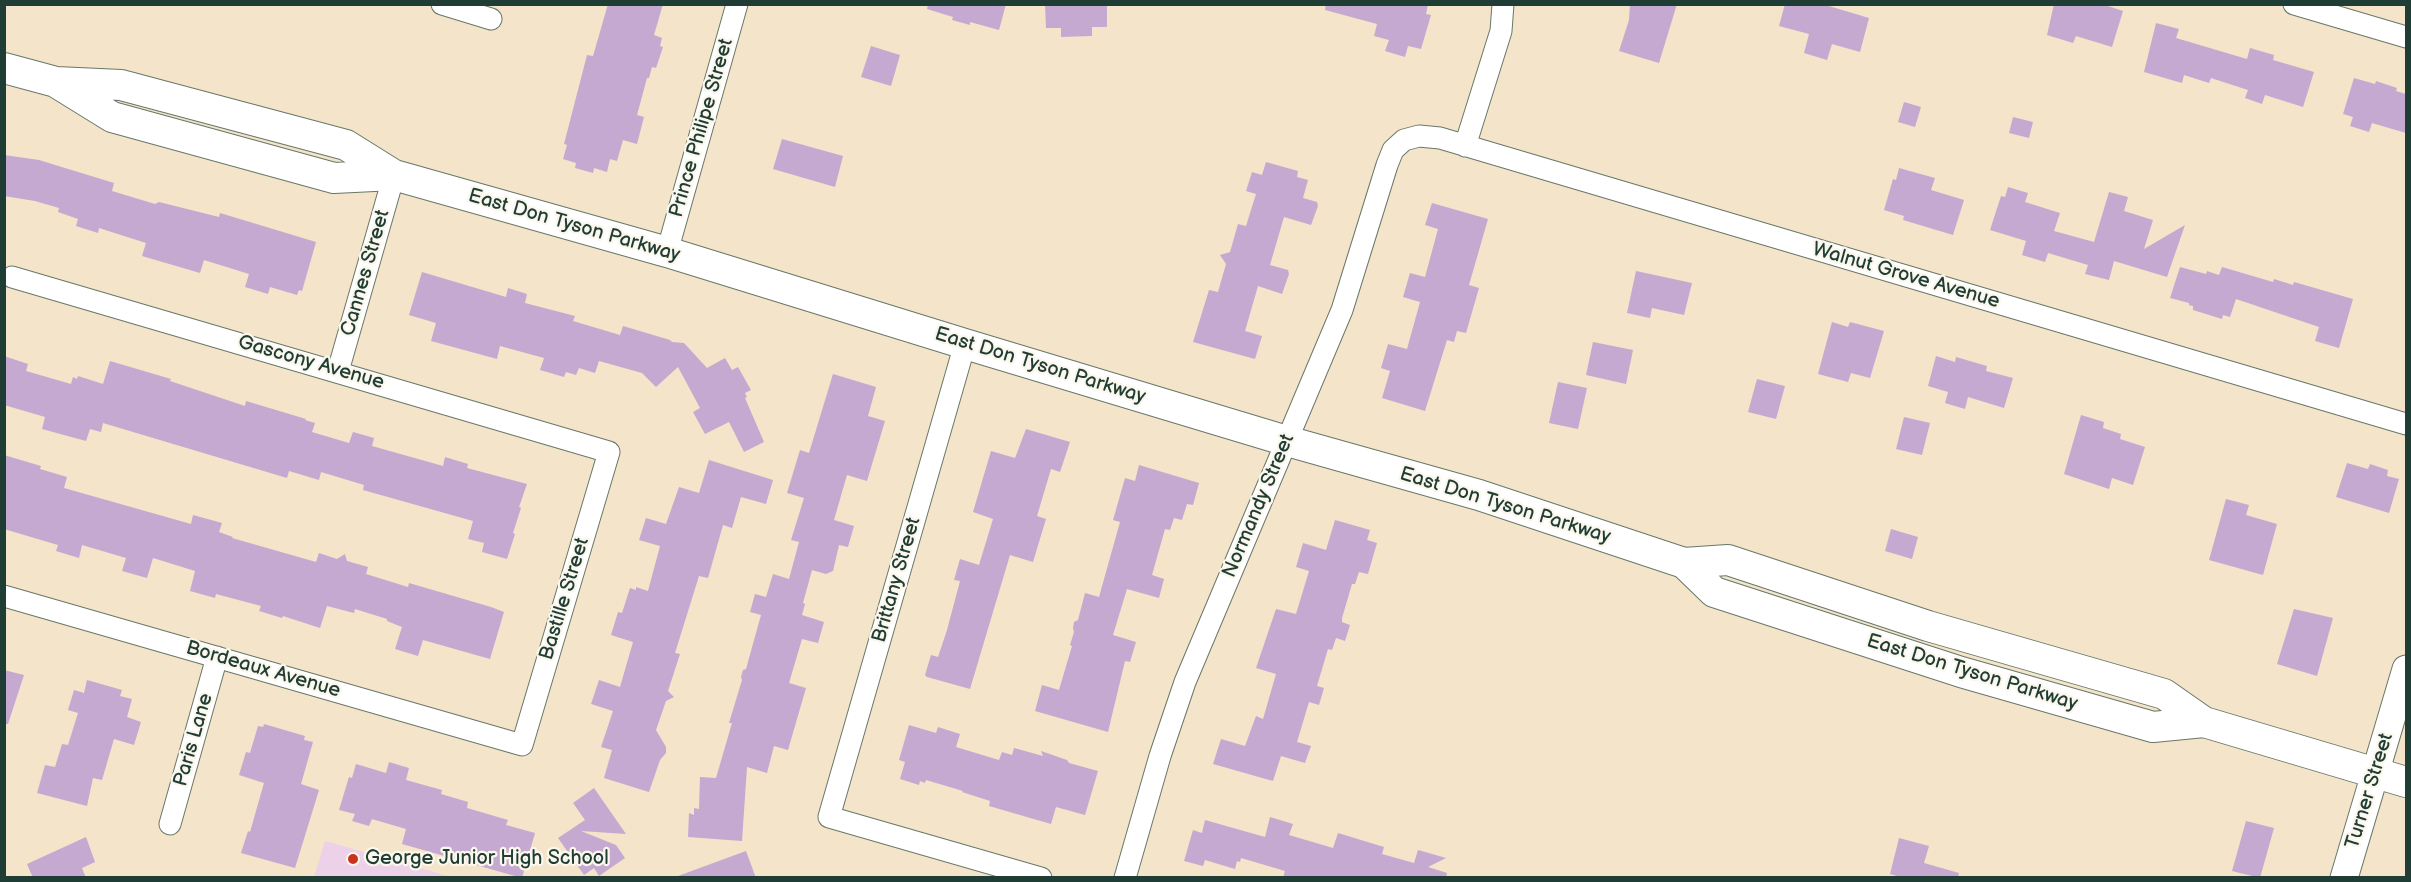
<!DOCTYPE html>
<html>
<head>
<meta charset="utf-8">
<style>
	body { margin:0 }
	#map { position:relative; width:2411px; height:882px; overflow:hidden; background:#f3e4ca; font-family:"Balsamiq Sans",sans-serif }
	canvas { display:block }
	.frame { position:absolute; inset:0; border:6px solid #1f3d34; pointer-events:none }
</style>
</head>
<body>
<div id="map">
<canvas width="2411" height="882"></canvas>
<div class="frame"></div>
</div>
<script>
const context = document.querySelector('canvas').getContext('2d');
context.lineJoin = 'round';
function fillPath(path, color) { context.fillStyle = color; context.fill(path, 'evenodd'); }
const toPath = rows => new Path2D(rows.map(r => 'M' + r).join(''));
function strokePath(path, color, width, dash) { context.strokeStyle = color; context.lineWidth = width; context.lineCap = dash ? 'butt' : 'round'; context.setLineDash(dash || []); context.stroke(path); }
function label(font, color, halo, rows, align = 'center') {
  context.font = font + ' "Balsamiq Sans",sans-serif'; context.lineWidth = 4.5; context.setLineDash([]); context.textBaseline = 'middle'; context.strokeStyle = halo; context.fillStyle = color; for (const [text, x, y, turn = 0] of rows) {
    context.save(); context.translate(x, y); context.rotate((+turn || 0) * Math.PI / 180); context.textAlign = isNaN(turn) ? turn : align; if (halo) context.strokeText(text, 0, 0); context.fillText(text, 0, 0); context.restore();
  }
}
const built = toPath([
	[325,841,451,877,314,877]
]);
const building = toPath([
	[608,4,663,4,654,35,662,38,660,46,663,47,656,68,652,67,649,78,647,78,637,115,644,117,637,144,623,140,617,161,610,159,607,172,594,168,593,173,575,168,576,163,563,159,567,145,564,144,587,55,593,56],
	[928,4,1006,4,999,30,970,22,970,25,952,20,953,17,927,9],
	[1045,4,1107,4,1107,27,1092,27,1092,36,1061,37,1061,28,1046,28],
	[1326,4,1428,4,1426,14,1431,15,1421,49,1408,46,1405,57,1385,51,1389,40,1374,36,1377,24,1325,10],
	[1630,4,1677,4,1659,63,1619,51,1629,20],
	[1785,4,1822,4,1869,18,1860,52,1832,44,1827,60,1804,53,1809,34,1779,26],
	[2054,4,2102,4,2123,11,2112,47,2076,36,2073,43,2047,35],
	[2156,23,2179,29,2176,38,2247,59,2250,48,2274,55,2273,60,2314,72,2303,107,2265,95,2262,104,2245,98,2248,90,2211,78,2209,83,2184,75,2182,83,2144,72],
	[871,46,900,55,891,86,861,77],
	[2354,78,2375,84,2376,81,2397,88,2396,91,2406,94,2406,133,2372,123,2369,132,2350,126,2353,117,2343,114],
	[1904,102,1921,107,1915,127,1898,122],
	[2013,117,2033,122,2029,138,2009,133],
	[782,139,843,156,835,187,773,169],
	[4,155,39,160,114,183,112,191,155,204,159,202,219,217,220,213,316,242,302,291,299,290,297,295,270,287,268,294,245,287,249,274,204,260,200,273,142,256,146,243,99,228,98,233,76,226,78,219,58,212,59,208,35,201,4,196],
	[1266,162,1298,171,1297,177,1308,180,1303,198,1317,202,1318,206,1311,225,1284,217,1270,265,1288,270,1289,274,1282,294,1258,286,1245,331,1262,336,1255,359,1193,342,1209,290,1218,292,1226,264,1220,255,1230,252,1238,224,1246,226,1256,194,1246,191,1252,172,1262,175],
	[1899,168,1935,178,1931,190,1964,200,1953,235,1903,220,1904,216,1884,210,1893,179,1896,180],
	[2008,187,2028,193,2025,202,2060,213,2054,231,2094,242,2109,192,2128,197,2124,211,2153,220,2144,249,2185,225,2167,277,2114,261,2109,280,2085,274,2088,265,2048,253,2045,262,2022,255,2026,241,1990,230,2001,196,2005,197],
	[1432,203,1488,219,1469,285,1479,288,1466,333,1457,331,1454,342,1447,340,1425,411,1382,398,1390,371,1381,368,1388,344,1407,349,1420,302,1403,297,1410,273,1425,277,1438,229,1425,225],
	[2180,267,2206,274,2207,271,2219,275,2222,267,2273,282,2274,279,2293,285,2294,282,2353,299,2339,348,2315,341,2319,327,2236,299,2230,317,2223,315,2222,319,2193,310,2193,306,2189,305,2189,303,2170,298],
	[1636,271,1692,283,1684,315,1652,308,1650,318,1627,313],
	[422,272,506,297,508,288,527,294,525,303,575,316,573,321,620,335,623,326,670,340,672,342,684,343,707,368,725,358,732,370,738,367,751,390,745,393,747,397,745,398,764,442,744,452,729,422,705,434,693,412,700,408,678,367,656,387,642,373,599,361,595,373,579,368,576,375,566,372,564,377,540,370,544,358,500,346,497,359,431,341,436,323,409,315],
	[1832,322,1848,327,1850,322,1884,331,1870,378,1851,373,1848,382,1818,374],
	[1593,342,1633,350,1626,384,1586,375],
	[4,356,28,364,26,371,71,384,73,377,77,379,78,376,103,384,110,361,171,379,170,381,245,406,246,401,306,419,305,420,315,423,312,432,349,443,353,432,374,438,372,446,443,466,445,457,468,464,467,468,527,484,519,507,521,508,513,533,515,534,507,559,482,552,484,543,468,539,473,521,363,490,364,485,321,472,319,480,289,471,287,478,103,423,101,432,90,429,86,441,42,429,45,417,4,405],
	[1936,356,1955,362,1956,357,1987,366,1986,371,2013,378,2004,408,1968,397,1965,409,1945,403,1948,392,1928,386],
	[833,374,876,387,868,416,885,421,867,481,847,475,834,520,854,526,848,547,839,545,833,571,826,574,812,570,803,603,805,604,802,615,824,622,818,643,802,639,789,683,806,688,788,750,774,746,767,773,747,767,742,841,688,837,689,813,694,815,694,808,699,809,700,777,716,778,732,723,729,723,742,680,741,677,743,670,746,669,761,615,750,612,755,594,766,597,773,574,789,579,799,542,791,540,804,498,787,493,800,450,809,453],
	[1757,379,1785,386,1776,419,1748,412],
	[1558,382,1587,388,1578,429,1549,423],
	[2081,415,2104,422,2103,428,2121,434,2120,439,2145,447,2133,485,2112,478,2109,489,2064,474],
	[1904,417,1930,423,1922,455,1896,449],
	[1026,429,1070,442,1060,472,1051,469,1037,516,1046,519,1033,562,1010,555,970,689,927,677,925,675,931,655,938,657,947,630,960,581,954,580,960,559,979,565,993,519,973,512,991,451,1015,458],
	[4,455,41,466,40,469,67,477,64,488,191,524,193,515,222,523,219,532,233,537,232,538,316,562,319,553,337,559,345,554,347,561,368,567,366,574,408,587,409,583,491,607,504,612,490,659,423,640,418,656,395,649,402,627,387,621,387,619,355,609,354,613,327,606,320,628,283,616,282,618,259,611,261,606,216,594,215,598,190,591,195,571,153,558,147,578,122,571,126,558,82,545,79,558,56,551,58,545,4,529],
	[709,460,773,480,766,504,741,497,732,528,723,525,708,578,699,576,675,653,680,654,668,691,674,697,666,701,656,730,666,747,666,753,660,760,649,792,604,778,612,750,601,747,613,711,591,704,599,680,620,687,633,642,611,635,618,612,622,613,630,588,636,590,636,587,648,591,660,546,639,540,646,518,666,524,679,487,699,493],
	[2347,463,2368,469,2370,464,2388,470,2387,476,2399,479,2389,513,2336,497],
	[1139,465,1199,483,1193,505,1187,504,1182,520,1174,518,1170,530,1165,529,1152,575,1164,579,1159,598,1127,589,1113,635,1136,642,1130,662,1125,661,1108,732,1035,711,1042,685,1059,690,1072,646,1070,645,1074,632,1073,628,1074,622,1078,620,1085,593,1099,597,1120,522,1113,520,1125,478,1135,481],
	[2226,499,2249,505,2246,515,2277,524,2263,575,2209,560],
	[1335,520,1370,530,1367,540,1377,543,1368,574,1359,572,1355,584,1352,584,1342,618,1342,622,1350,625,1345,641,1336,638,1332,650,1328,649,1317,686,1324,688,1319,705,1309,702,1297,742,1311,746,1305,763,1281,756,1273,781,1213,764,1221,739,1245,746,1256,716,1263,719,1276,674,1256,668,1276,609,1296,614,1309,571,1296,567,1303,543,1326,550],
	[1891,529,1918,537,1912,559,1885,551],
	[2294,609,2333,618,2317,676,2277,664],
	[4,670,24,675,8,724,4,724],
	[87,680,122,690,120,696,132,699,127,717,141,722,134,745,114,739,102,780,93,778,87,806,37,793,45,765,55,767,62,744,68,745,78,713,68,710,74,690,84,693],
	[264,724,305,736,304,740,313,742,301,784,319,790,295,868,241,853,248,831,250,832,264,783,239,775,246,752,250,753,258,726,263,727],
	[909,725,936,733,938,727,960,734,956,747,999,760,1002,752,1012,755,1014,748,1043,756,1041,751,1067,760,1069,763,1098,771,1085,815,1056,807,1051,824,989,806,990,801,962,792,963,791,926,780,925,783,920,781,919,785,900,779,905,762,899,760],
	[389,762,409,768,406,780,442,790,441,794,468,802,467,808,508,820,506,825,535,833,522,878,402,844,406,829,372,819,369,826,352,821,355,814,339,810,349,777,352,778,356,764,386,773],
	[594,788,626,834,581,831,616,845,625,858,599,876,594,868,584,875,558,838,585,820,573,803],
	[1270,817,1293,824,1289,835,1333,848,1338,833,1384,847,1382,854,1414,863,1418,850,1446,858,1428,867,1447,873,1446,878,1283,878,1285,871,1241,858,1240,862,1237,861,1235,869,1205,860,1203,866,1184,861,1193,830,1202,833,1205,820,1265,837],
	[2246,821,2274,828,2260,878,2232,871],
	[86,837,95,862,82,868,86,878,33,878,27,864],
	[1899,838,1929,846,1924,863,1959,873,1958,878,1904,878,1890,874],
	[746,851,756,878,679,878,678,876]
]);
const minor = toPath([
	[442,4,491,19],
	[2294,4,2406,37],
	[1465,146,1501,31,1503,4],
	[667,252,737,4],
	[965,344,829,817,1041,878],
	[338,371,394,175],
	[4,596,522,745,609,452,12,277],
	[170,824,217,657],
	[1125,878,1160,756,1185,682,1342,310,1387,165,1393,150,1404,140,1419,136,1440,138,2406,424]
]);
const tertiary = toPath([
	[2344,878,2406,669]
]);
const secondary = toPath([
	[4,68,56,82,121,85,346,145,394,175,667,252,965,344,1287,441,1479,495,1684,563,1728,560,1928,626,2164,694,2204,722,2406,782],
	[57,83,112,117,334,178,394,175],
	[1684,563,1714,592,1961,672,2153,727,2204,722]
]);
const markers = [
	[353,859,6,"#c8321e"]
];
const streetNames = [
	["Prince Philipe Street",702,128,-74],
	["East Don Tyson Parkway",574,226,16],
	["Cannes Street",366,273,-74],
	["Walnut Grove Avenue",1906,276,16],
	["Gascony Avenue",311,363,16],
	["East Don Tyson Parkway",1040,366,17],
	["Normandy Street",1259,506,-67],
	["East Don Tyson Parkway",1505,506,17],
	["Brittany Street",897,580,-74],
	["Bastille Street",565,599,-73],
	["Bordeaux Avenue",263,670,16],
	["East Don Tyson Parkway",1972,673,17],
	["Paris Lane",194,740,-74],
	["Turner Street",2370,791,-73]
];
const poiNames = [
	["George Junior High School",365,859]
];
fillPath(built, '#edd1e9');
fillPath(building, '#c5a9d1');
strokePath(minor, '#697768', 23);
strokePath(tertiary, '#697768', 29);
strokePath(secondary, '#697768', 32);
strokePath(minor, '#fff', 21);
strokePath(tertiary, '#fff', 27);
strokePath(secondary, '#fff', 30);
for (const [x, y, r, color] of markers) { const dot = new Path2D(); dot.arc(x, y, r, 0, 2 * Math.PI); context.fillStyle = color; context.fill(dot); strokePath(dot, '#fbf7ec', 2); }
label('20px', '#1f3d34', '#fbf7ec', streetNames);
label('20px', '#1f3d34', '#fbf7ec', poiNames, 'left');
</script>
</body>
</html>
